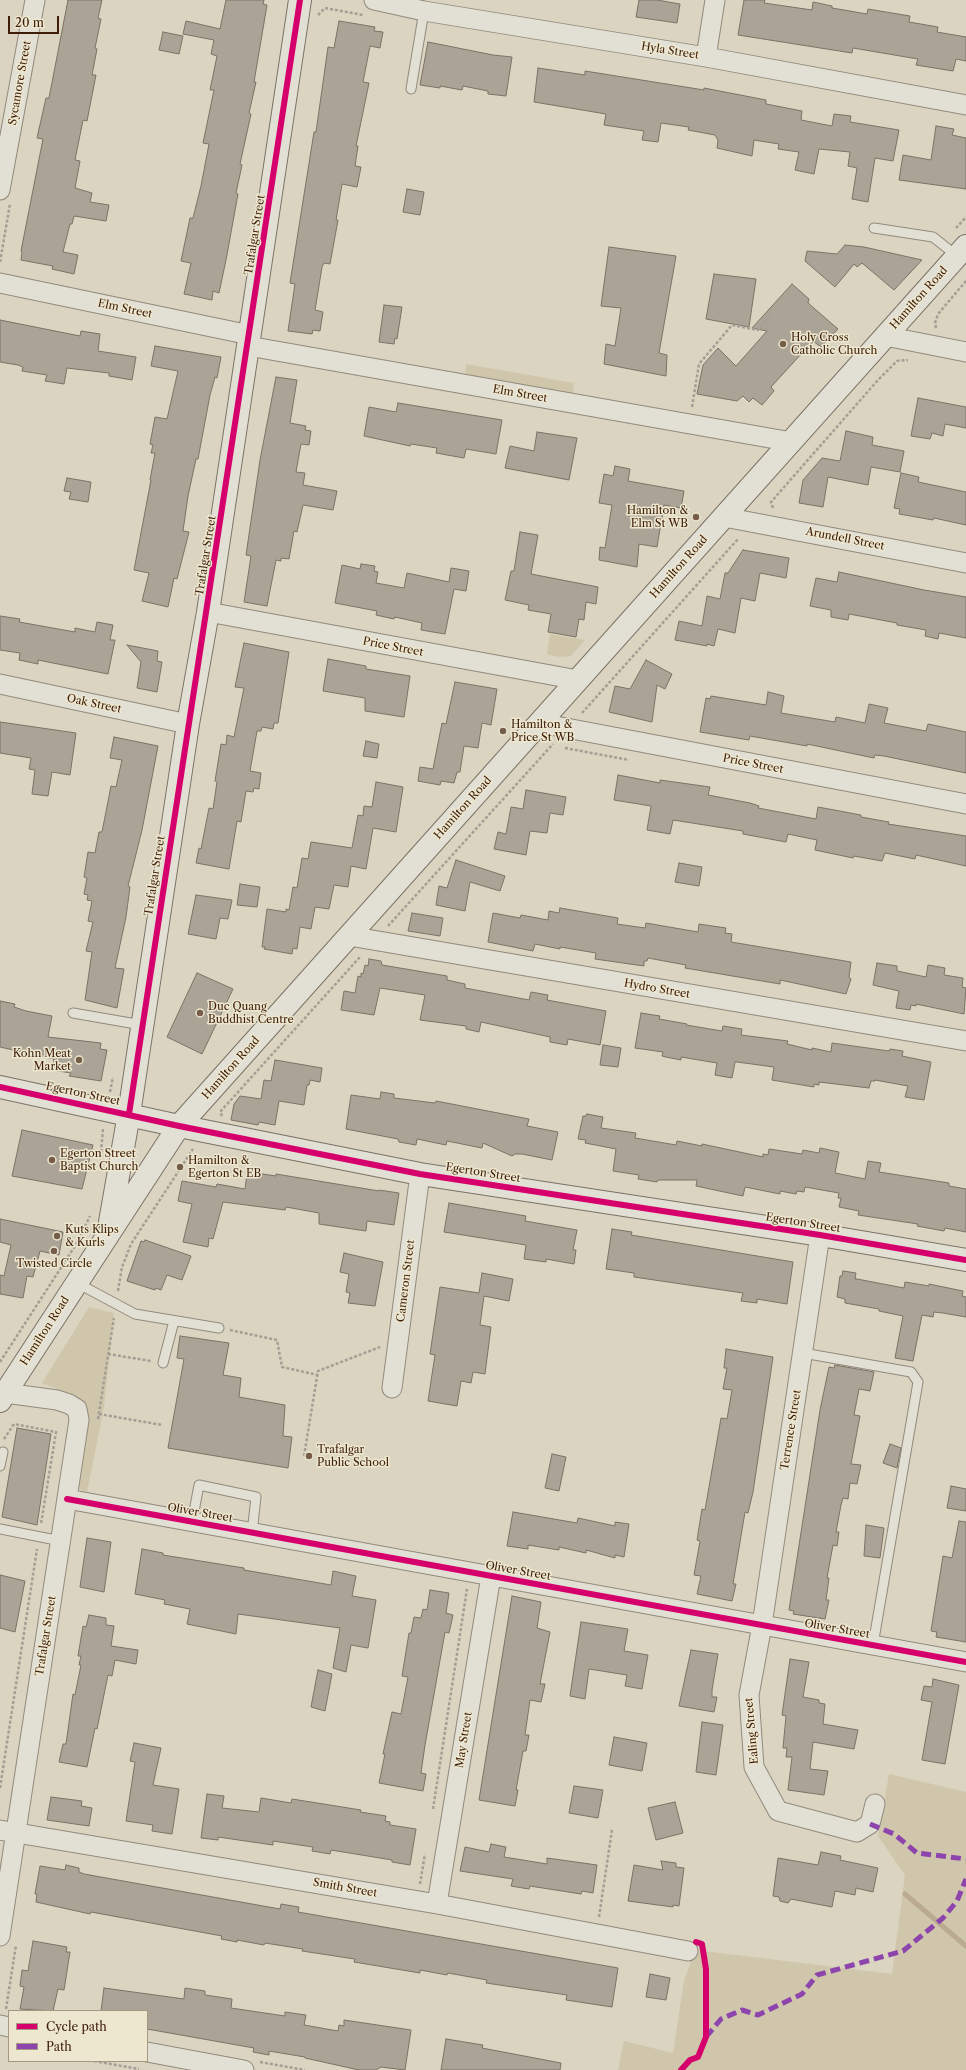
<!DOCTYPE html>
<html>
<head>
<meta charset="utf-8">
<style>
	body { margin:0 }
	#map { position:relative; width:966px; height:2070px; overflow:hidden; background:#dad4c0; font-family:"Libre Caslon Text",serif }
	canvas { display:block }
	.legend { position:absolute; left:8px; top:2010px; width:140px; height:52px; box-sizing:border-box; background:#ede7d0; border:1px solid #a79780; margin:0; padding:5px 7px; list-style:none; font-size:12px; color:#3e1e09 }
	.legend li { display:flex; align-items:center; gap:8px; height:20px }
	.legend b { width:20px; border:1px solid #a79780 }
	.scale { position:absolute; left:8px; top:16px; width:51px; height:18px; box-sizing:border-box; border:2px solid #3e1e09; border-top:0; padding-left:5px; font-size:12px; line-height:14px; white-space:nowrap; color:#3e1e09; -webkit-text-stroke:3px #ede7d0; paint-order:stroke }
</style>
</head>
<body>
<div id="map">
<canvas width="966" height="2070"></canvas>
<ul class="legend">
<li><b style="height:5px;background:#d6006c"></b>Cycle path</li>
<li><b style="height:5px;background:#8e44ad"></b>Path</li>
</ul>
<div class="scale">20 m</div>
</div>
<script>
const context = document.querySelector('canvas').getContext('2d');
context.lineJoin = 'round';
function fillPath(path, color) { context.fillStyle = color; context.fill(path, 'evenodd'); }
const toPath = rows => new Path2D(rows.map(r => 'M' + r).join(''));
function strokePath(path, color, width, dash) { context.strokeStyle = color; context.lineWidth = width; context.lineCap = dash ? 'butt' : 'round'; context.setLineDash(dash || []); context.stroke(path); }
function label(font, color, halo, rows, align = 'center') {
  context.font = font + ' "Libre Caslon Text",serif'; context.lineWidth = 3; context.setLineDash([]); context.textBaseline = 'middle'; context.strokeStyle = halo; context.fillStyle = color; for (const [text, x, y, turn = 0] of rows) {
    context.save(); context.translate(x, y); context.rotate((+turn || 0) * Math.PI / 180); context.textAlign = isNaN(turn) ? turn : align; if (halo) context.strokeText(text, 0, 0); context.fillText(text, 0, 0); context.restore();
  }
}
const green = toPath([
	[466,364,574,383,573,394,465,376],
	[550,634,585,640,571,656,559,657,547,654],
	[89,1307,114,1313,104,1407,87,1492,79,1489,86,1408,81,1399,42,1383],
	[889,1774,966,1792,966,2070,618,2070,624,2041,673,2053,684,1981,695,1950,892,1974,905,1875,878,1836]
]);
const stream = toPath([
	[905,1894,966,1946]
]);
const building = toPath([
	[68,0,102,0,98,18,101,19,95,48,97,49,92,75,96,75,87,121,83,120,75,160,80,161,75,188,92,193,90,202,109,205,106,221,74,216,72,224,70,224,63,252,78,255,74,274,52,269,53,266,21,260,22,252,21,251,43,139,37,138,46,98,49,98,68,0],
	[226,0,264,0,263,4,267,5,254,82,256,82,249,113,251,114,240,164,242,165,236,193,238,194,226,260,219,293,213,291,212,300,184,294,191,263,181,261,190,218,193,218,201,186,209,144,203,143,214,90,210,90,217,56,211,54,214,40,183,34,186,21,220,29,226,0],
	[639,0,657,0,680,4,677,23,636,17,639,0],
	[744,0,765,0,764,3,812,10,813,2,832,6,832,8,867,14,868,9,910,16,909,22,938,27,937,32,966,37,966,61,956,59,953,71,916,65,918,59,853,48,852,53,738,35,744,0],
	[339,21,375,27,374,31,383,32,380,48,370,46,363,82,369,83,356,146,358,146,355,166,361,167,357,187,342,184,336,220,338,220,330,264,324,263,322,267,315,310,323,312,320,331,313,330,312,334,288,331,295,284,290,283,314,132,316,132,328,47,334,48,339,21],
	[163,32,183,36,179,54,159,50,163,32],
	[428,42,493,55,512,57,506,96,488,94,488,91,463,86,462,90,440,86,440,88,420,85,428,42],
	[538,68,585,75,585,71,704,90,704,88,766,100,766,104,802,111,801,120,832,126,834,114,851,116,850,122,899,130,893,161,875,158,868,202,852,199,857,168,848,166,850,152,819,149,814,174,795,170,799,152,778,149,779,144,754,140,752,156,717,148,718,140,715,135,688,130,689,127,661,123,658,142,642,140,644,131,604,125,606,114,534,102,538,68],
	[936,126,954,129,952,135,966,138,966,189,899,180,903,155,931,160,936,126],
	[407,189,424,192,420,215,403,212,407,189],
	[845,245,864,247,922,260,894,290,862,263,857,267,854,264,835,287,805,261,807,251,837,254,845,245],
	[609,247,676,256,659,353,667,355,666,376,604,364,606,344,615,346,621,308,601,306,609,247],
	[714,274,756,279,749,327,706,319,714,274],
	[792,284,809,299,808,303,838,329,821,347,813,341,771,387,774,391,762,405,753,398,749,402,743,396,737,401,697,394,703,365,718,348,736,366,767,331,752,328,792,284],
	[384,305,402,307,397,339,395,338,394,344,379,342,384,305],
	[0,320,80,336,81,331,100,334,98,351,136,357,132,380,109,376,109,373,67,368,64,384,45,381,47,375,22,371,23,367,18,365,0,362,0,320],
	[155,346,221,357,217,378,215,377,210,395,198,459,196,459,188,496,183,531,189,532,177,579,174,578,168,607,142,601,149,573,134,570,151,480,150,480,155,453,151,453,153,445,150,444,155,417,167,419,178,371,151,366,155,346],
	[276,377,297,380,290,423,306,426,305,430,311,431,309,445,301,444,296,472,305,473,303,485,337,491,333,510,303,505,297,532,294,531,289,559,281,558,281,561,276,560,267,606,244,602,251,556,246,555,260,460,276,377],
	[918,398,966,407,966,428,945,424,943,436,932,433,930,439,911,436,918,398],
	[398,403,502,420,496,454,466,449,464,458,436,453,437,448,411,444,410,446,364,436,369,407,396,412,398,403],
	[846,431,873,437,872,445,904,451,900,472,871,467,868,485,828,477,823,507,799,503,803,480,822,458,840,461,846,431],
	[537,432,577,438,569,480,505,468,510,446,534,451,537,432],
	[615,466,630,469,628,481,684,491,681,508,664,505,657,547,639,544,637,567,599,560,600,547,605,548,612,505,599,503,604,474,613,476,615,466],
	[901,473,919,477,918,482,966,492,966,525,934,518,933,520,899,514,900,509,894,508,901,473],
	[67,478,91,482,88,502,69,499,71,492,64,491,67,478],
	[520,532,538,535,531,574,598,587,596,604,586,602,584,620,579,619,576,637,548,632,551,614,528,610,529,605,505,600,511,571,514,571,520,532],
	[743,550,789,558,786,578,760,573,755,601,741,598,735,633,718,629,714,646,707,644,707,646,675,640,679,621,702,626,707,596,720,599,725,573,728,573,743,550],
	[361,564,375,566,374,571,378,572,376,583,404,588,407,573,449,582,451,568,469,571,466,591,454,589,445,634,421,630,422,623,395,617,394,619,376,615,377,611,335,603,342,565,360,569,361,564],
	[839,572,924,590,966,597,966,638,939,633,938,639,925,636,926,630,897,625,897,623,849,614,848,620,831,617,831,610,810,606,816,578,837,582,839,572],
	[0,616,20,619,19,622,75,632,75,628,95,632,97,622,113,625,110,640,115,640,108,674,38,660,38,664,19,660,20,653,0,650,0,616],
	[244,643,289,652,278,723,274,723,273,729,262,727,261,731,257,731,250,771,261,773,259,789,254,788,253,792,246,791,241,822,237,821,229,869,196,863,199,848,201,849,209,808,213,809,217,782,215,781,221,744,226,745,227,735,234,737,244,688,235,687,244,643],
	[127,645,158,651,157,661,162,662,157,692,137,688,141,662,127,645],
	[328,659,366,666,366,669,410,676,404,717,365,711,365,698,323,691,328,659],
	[646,660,672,674,665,689,657,685,652,722,609,712,615,686,630,689,646,660],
	[455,682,497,689,491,725,482,723,478,748,464,746,460,772,457,772,454,783,441,781,440,785,418,781,420,767,433,769,442,723,446,724,455,682],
	[768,692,784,696,781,713,835,722,836,717,865,723,869,704,888,708,884,723,926,731,928,724,966,732,966,773,884,756,875,755,874,758,807,744,807,746,750,736,749,740,700,732,706,698,710,699,711,696,766,705,768,692],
	[0,722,76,733,70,775,52,772,48,796,32,794,35,770,29,769,31,758,0,753,0,722],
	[114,737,158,746,142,830,128,886,130,887,126,917,115,968,124,969,117,1008,85,1000,92,952,86,951,93,922,88,921,92,901,87,900,88,895,84,894,87,878,84,877,88,852,95,853,99,832,102,832,111,786,116,787,122,760,110,758,114,737],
	[366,741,379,744,377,758,363,756,366,741],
	[618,775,660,783,660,780,710,787,708,795,750,803,759,806,758,808,816,819,818,807,861,815,861,817,889,822,888,824,966,836,966,866,916,855,915,859,885,853,882,861,854,856,853,858,815,850,817,840,788,834,786,842,743,834,743,831,673,820,670,834,647,830,651,806,614,800,618,775],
	[376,782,403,787,396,832,373,828,366,869,351,866,348,887,334,885,329,909,315,907,311,929,300,927,297,949,293,948,292,954,264,949,265,947,262,947,267,909,286,912,286,909,289,910,293,887,297,888,302,858,308,859,311,842,352,848,358,815,363,816,364,806,372,807,376,782],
	[526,790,566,797,563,815,550,813,547,833,530,831,526,855,494,849,498,832,506,834,511,807,523,809,526,790],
	[456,860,505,876,500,891,470,882,465,911,436,905,439,886,447,888,456,860],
	[679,863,702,867,699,886,675,882,679,863],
	[240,884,260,887,257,907,237,905,240,884],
	[196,895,232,900,228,919,220,918,216,939,188,934,196,895],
	[560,908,618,918,617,924,645,928,646,923,698,932,699,924,726,928,725,933,732,934,731,942,851,962,849,977,851,979,846,994,780,980,780,984,685,968,686,965,648,958,647,961,644,961,644,966,595,959,596,953,560,947,560,949,535,944,533,951,488,942,493,913,520,918,521,915,548,920,549,911,559,913,560,908],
	[412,913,443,918,440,936,408,931,412,913],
	[369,959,381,961,382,965,447,976,447,980,465,984,465,988,529,1000,531,992,548,995,547,1000,606,1011,600,1045,568,1039,567,1045,550,1042,550,1037,481,1022,479,1032,466,1029,466,1026,420,1020,425,995,380,988,374,1015,341,1010,344,991,355,993,358,976,361,977,361,973,363,974,365,965,368,966,369,959],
	[877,963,897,966,897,971,926,977,928,965,945,968,944,975,963,978,962,987,966,988,964,1014,916,1004,916,1006,911,1005,910,1010,896,1008,899,991,873,985,877,963],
	[197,973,233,989,202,1054,167,1037,197,973],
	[0,1001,15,1004,14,1007,26,1011,52,1016,48,1037,101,1043,100,1049,107,1050,101,1081,69,1076,71,1073,52,1070,54,1059,0,1047,0,1001],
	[641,1013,660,1016,659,1019,687,1024,686,1025,722,1031,723,1026,742,1029,741,1035,788,1041,787,1044,812,1050,812,1048,831,1052,832,1043,889,1051,890,1049,903,1051,902,1056,931,1062,924,1100,905,1097,908,1086,875,1080,875,1081,871,1081,869,1088,819,1082,819,1085,814,1084,814,1087,772,1080,774,1067,737,1062,735,1062,732,1078,715,1075,717,1063,681,1057,681,1060,666,1057,662,1056,663,1052,635,1048,641,1013],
	[603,1045,621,1048,618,1067,600,1065,603,1045],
	[275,1060,322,1068,320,1082,310,1080,309,1085,307,1085,304,1105,279,1101,275,1125,259,1122,258,1125,231,1120,234,1104,240,1096,261,1099,264,1080,271,1081,275,1060],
	[381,1092,394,1094,394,1098,435,1103,436,1101,529,1119,527,1126,558,1132,552,1160,522,1154,515,1154,512,1156,483,1143,482,1148,447,1141,446,1145,417,1139,416,1145,399,1142,398,1139,346,1129,351,1095,380,1099,381,1092],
	[587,1114,603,1117,601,1128,636,1133,635,1138,676,1145,677,1141,702,1146,702,1144,763,1157,763,1154,768,1155,769,1149,802,1154,803,1150,819,1153,820,1148,839,1152,835,1173,865,1179,868,1161,881,1163,879,1172,949,1183,949,1186,966,1189,966,1232,945,1228,944,1231,917,1226,918,1224,858,1215,859,1211,839,1207,841,1198,838,1198,839,1193,805,1187,804,1192,797,1191,796,1194,780,1191,780,1194,745,1187,743,1196,696,1186,697,1180,658,1180,657,1182,638,1179,639,1175,613,1171,616,1149,585,1143,586,1140,578,1139,583,1116,586,1116,587,1114],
	[22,1130,93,1145,82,1189,12,1176,22,1130],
	[256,1173,276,1176,276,1174,379,1191,379,1190,399,1193,394,1225,367,1221,366,1231,319,1224,319,1213,286,1207,285,1210,223,1202,213,1239,209,1238,208,1247,183,1242,192,1204,178,1201,182,1181,216,1187,217,1184,245,1189,247,1174,255,1175,256,1173],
	[449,1203,526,1216,525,1221,577,1230,573,1250,576,1250,574,1264,546,1259,546,1262,524,1259,526,1245,444,1232,449,1203],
	[0,1219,63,1232,59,1255,40,1251,33,1277,27,1276,23,1298,0,1294,0,1275,4,1276,11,1245,0,1242,0,1219],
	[612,1229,632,1232,631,1235,793,1262,787,1304,757,1299,757,1303,741,1301,743,1293,634,1277,634,1273,606,1269,612,1229],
	[145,1240,191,1256,182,1280,167,1275,161,1290,156,1288,155,1290,127,1281,141,1241,144,1242,145,1240],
	[344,1253,383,1262,375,1306,348,1303,350,1293,346,1292,349,1274,340,1272,344,1253],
	[843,1271,856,1273,855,1279,857,1279,904,1288,905,1282,929,1286,929,1284,963,1291,962,1296,966,1297,966,1317,943,1313,934,1312,933,1317,922,1315,913,1361,895,1358,903,1316,879,1311,879,1309,845,1303,845,1299,837,1297,840,1276,842,1276,843,1271],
	[482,1273,513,1279,509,1301,484,1296,480,1325,491,1327,485,1374,473,1372,471,1383,461,1381,457,1406,428,1401,435,1355,430,1354,440,1287,479,1293,482,1273],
	[180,1336,229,1343,223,1375,241,1378,239,1397,285,1405,283,1436,292,1437,288,1468,168,1448,184,1359,177,1358,180,1336],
	[726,1349,773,1357,753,1492,748,1513,745,1512,733,1584,736,1584,732,1601,697,1594,701,1576,694,1575,700,1541,697,1540,702,1509,705,1510,721,1418,727,1419,732,1390,723,1389,727,1368,724,1368,726,1349],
	[835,1365,874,1372,870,1391,859,1389,854,1415,860,1416,851,1464,861,1465,857,1484,850,1483,848,1499,843,1498,841,1505,836,1532,839,1532,837,1546,833,1545,827,1578,829,1578,826,1600,829,1600,825,1619,793,1614,794,1611,789,1610,820,1410,829,1367,834,1368,835,1365],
	[17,1428,51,1434,37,1525,2,1517,17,1428],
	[890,1444,901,1448,897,1468,883,1463,890,1444],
	[552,1454,566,1457,559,1491,545,1488,552,1454],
	[951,1486,966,1489,966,1511,947,1508,951,1486],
	[513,1512,577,1523,578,1518,615,1526,615,1522,629,1524,624,1557,615,1555,615,1558,586,1550,586,1553,559,1547,559,1550,528,1545,528,1549,507,1546,513,1512],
	[959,1521,966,1522,966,1642,936,1637,937,1632,931,1631,943,1556,952,1558,959,1521],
	[866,1525,884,1528,880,1558,864,1556,866,1525],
	[87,1538,111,1542,104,1592,80,1587,87,1538],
	[142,1549,163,1553,163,1555,244,1568,244,1570,331,1585,333,1571,356,1576,352,1596,376,1600,368,1648,351,1645,346,1672,333,1668,340,1628,238,1614,236,1634,187,1624,190,1609,164,1604,165,1600,135,1594,142,1549],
	[0,1575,25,1581,15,1632,0,1628,0,1575],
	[430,1590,449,1593,446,1613,453,1615,449,1633,445,1632,425,1745,421,1773,426,1774,423,1791,379,1783,385,1754,383,1754,392,1712,401,1714,408,1677,402,1676,409,1633,411,1633,414,1617,421,1618,423,1609,427,1610,430,1590],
	[512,1596,541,1602,537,1628,550,1632,540,1684,545,1684,541,1702,530,1700,525,1735,529,1735,526,1751,523,1751,516,1790,518,1790,515,1806,479,1800,512,1596],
	[89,1615,106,1618,106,1625,114,1626,111,1646,138,1650,136,1664,115,1660,112,1676,108,1675,97,1729,95,1728,87,1767,59,1762,63,1744,66,1744,73,1694,75,1695,81,1665,79,1665,81,1656,78,1656,83,1626,86,1627,89,1615],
	[581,1622,628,1629,624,1651,648,1655,642,1689,625,1686,627,1675,589,1669,585,1699,570,1696,581,1622],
	[691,1650,718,1654,712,1690,712,1697,717,1697,714,1712,679,1706,691,1650],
	[790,1659,809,1662,803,1697,819,1700,819,1703,825,1704,823,1724,858,1730,854,1749,813,1742,810,1769,828,1771,824,1795,788,1790,792,1757,786,1757,787,1748,783,1748,786,1716,782,1715,790,1659],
	[318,1670,332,1674,325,1711,311,1707,318,1670],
	[933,1679,959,1685,945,1764,922,1760,932,1702,921,1700,924,1686,932,1687,933,1679],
	[702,1722,723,1725,716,1775,696,1772,702,1722],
	[614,1737,647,1743,642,1771,609,1765,614,1737],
	[134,1743,161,1748,153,1785,179,1789,172,1834,152,1831,153,1825,126,1821,135,1762,130,1761,134,1743],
	[574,1786,603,1790,598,1818,569,1813,574,1786],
	[207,1794,224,1796,222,1808,259,1812,261,1798,291,1803,292,1799,361,1810,360,1812,386,1816,385,1821,390,1822,390,1825,416,1829,410,1865,392,1862,392,1860,331,1850,330,1854,312,1851,313,1847,273,1841,273,1845,218,1837,218,1840,201,1838,207,1794],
	[51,1797,82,1801,81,1806,92,1808,89,1826,47,1820,51,1797],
	[675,1802,683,1833,656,1840,648,1808,675,1802],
	[491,1844,506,1847,504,1857,547,1864,547,1858,597,1865,593,1893,582,1891,581,1894,530,1886,529,1889,511,1886,513,1879,460,1871,465,1847,489,1852,491,1844],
	[821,1852,841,1856,840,1860,878,1868,873,1892,856,1888,855,1895,835,1891,832,1907,791,1899,788,1903,780,1901,779,1897,773,1896,778,1858,818,1865,821,1852],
	[661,1861,676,1863,676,1867,684,1868,679,1906,673,1905,673,1907,628,1901,634,1865,663,1870,661,1861],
	[66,1865,79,1868,79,1872,84,1874,280,1909,281,1904,299,1907,298,1912,618,1968,612,2007,566,2000,567,1995,486,1983,487,1980,448,1973,447,1975,420,1970,420,1973,354,1962,355,1959,302,1951,303,1949,265,1943,264,1945,237,1940,237,1942,221,1939,222,1936,91,1912,90,1914,36,1902,37,1894,35,1894,40,1866,65,1870,66,1865],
	[33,1941,67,1947,66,1952,70,1952,64,1990,58,1989,53,2011,20,2009,24,1987,20,1986,22,1970,28,1971,33,1941],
	[650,1974,670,1978,666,2000,646,1997,650,1974],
	[104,1988,184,1999,185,1988,205,1991,205,1995,232,1999,231,2008,285,2016,285,2012,306,2015,304,2025,338,2031,339,2025,344,2026,344,2020,411,2030,405,2070,381,2067,376,2070,359,2070,305,2058,305,2057,269,2051,269,2055,253,2052,254,2048,147,2029,147,2011,101,2011,104,1988],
	[446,2039,483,2045,482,2048,561,2063,560,2070,441,2070,446,2039]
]);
const path = toPath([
	[318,15,325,8,363,15],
	[956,228,966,217],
	[0,262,10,204],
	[936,328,935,323,938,314,966,281],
	[692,407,699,364,732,325,758,330,771,315],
	[773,508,771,502,878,380,897,361,908,360],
	[582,713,738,539],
	[565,748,629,760],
	[388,926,553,744],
	[110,1092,113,1077],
	[222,1116,220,1112,360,957],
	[101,1152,103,1129],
	[118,1291,122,1267,131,1244,193,1149],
	[230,1330,277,1340,282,1367,318,1375],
	[108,1354,151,1361],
	[0,1362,77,1243,90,1216],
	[99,1414,162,1425],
	[98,1419,114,1318],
	[4,1439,14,1424,56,1432,41,1524],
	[304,1456,318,1371,380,1347],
	[0,1788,37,1549],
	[433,1809,467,1589],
	[420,1884,425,1854],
	[599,1917,612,1830],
	[6,2009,16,1945],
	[94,2061,139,2069],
	[260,2062,305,2070]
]);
const lane = toPath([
	[411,89,424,11],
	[874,228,933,237,957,256],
	[73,1013,142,1025],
	[77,1283,135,1314,219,1328],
	[803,1353,911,1372,918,1382,873,1645],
	[163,1363,174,1321],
	[0,1466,3,1452],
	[192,1522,199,1485,256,1497,252,1533],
	[0,1529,61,1541]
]);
const street = toPath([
	[374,0,424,11,706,57,966,105],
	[706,57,715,0],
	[0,190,35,0],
	[0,283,250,335],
	[885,336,966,352],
	[248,346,792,442],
	[724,517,966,563],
	[208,612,578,680],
	[0,684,188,724],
	[540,723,966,804],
	[349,936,966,1041],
	[820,1235,762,1625,749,1695,754,1767,778,1811,857,1832,870,1824,875,1804],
	[392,1388,420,1174],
	[67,1499,966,1662],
	[0,1830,437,1904,688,1951],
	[437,1904,491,1576],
	[0,1936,79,1420,77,1409,69,1404,57,1400,5,1393],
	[0,2025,9,2027],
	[147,2052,244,2070]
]);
const secondary = toPath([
	[0,1087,179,1126,420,1174,820,1235,966,1260],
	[110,1222,129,1114,188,724,208,612,300,0],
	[0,1401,179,1126,966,246]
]);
const quiet = toPath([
	[870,1824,894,1834,917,1853,966,1859],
	[706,2037,721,2019,742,2010,758,2015,802,1994,817,1975,903,1951,943,1918,957,1901,966,1879]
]);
const cycleway = toPath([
	[0,1087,179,1126,420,1174,820,1235,966,1260],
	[129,1114,300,0],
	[67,1499,966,1662],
	[681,2070,690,2060,698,2057,706,2037,706,1969,702,1944,696,1942]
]);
const markers = [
	[783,344,4,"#755e49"],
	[696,517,4,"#755e49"],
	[503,731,4,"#755e49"],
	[200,1013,4,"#755e49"],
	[79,1060,4,"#755e49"],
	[52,1160,4,"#755e49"],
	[180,1167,4,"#755e49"],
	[57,1236,4,"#755e49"],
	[54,1251,4,"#755e49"],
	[309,1456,4,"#755e49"]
];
const streetNames = [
	["Hyla Street",670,51,9],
	["Sycamore Street",20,83,-80],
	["Trafalgar Street",255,235,-81],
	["Hamilton Road",919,298,-48],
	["Elm Street",125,309,12],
	["Elm Street",520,394,10],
	["Arundell Street",845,539,11],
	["Trafalgar Street",206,556,-81],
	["Hamilton Road",679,567,-48],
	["Price Street",393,647,11],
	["Oak Street",94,704,12],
	["Price Street",753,764,11],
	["Hamilton Road",463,808,-48],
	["Trafalgar Street",155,876,-81],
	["Hydro Street",657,989,10],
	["Hamilton Road",231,1068,-48],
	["Egerton Street",83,1094,12],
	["Egerton Street",483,1173,9],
	["Egerton Street",803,1223,9],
	["Cameron Street",406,1281,-83],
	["Hamilton Road",45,1331,-57],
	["Terrence Street",791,1430,-81],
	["Oliver Street",200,1513,10],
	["Oliver Street",518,1571,10],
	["Oliver Street",837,1629,10],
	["Trafalgar Street",46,1636,-81],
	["Ealing Street",752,1731,-95],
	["May Street",464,1740,-81],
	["Smith Street",345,1888,10]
];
const poiNames = [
	["Holy Cross",791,338],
	["Catholic Church",791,351],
	["Hamilton &",688,511,"right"],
	["Elm St WB",688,524,"right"],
	["Hamilton &",511,725],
	["Price St WB",511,738],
	["Duc Quang",208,1007],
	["Buddhist Centre",208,1020],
	["Kohn Meat",71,1054,"right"],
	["Market",71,1067,"right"],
	["Egerton Street",60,1154],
	["Baptist Church",60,1167],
	["Hamilton &",188,1161],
	["Egerton St EB",188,1174],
	["Kuts Klips",65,1230],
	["& Kurls",65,1243],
	["Twisted Circle",54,1264,"center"],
	["Trafalgar",317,1450],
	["Public School",317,1463]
];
fillPath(green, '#d0c6ab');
strokePath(stream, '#baab90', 5);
fillPath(building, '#aba496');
strokePath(building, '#7b7265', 1);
strokePath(lane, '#928a7c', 11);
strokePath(street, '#928a7c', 21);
strokePath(secondary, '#7b7265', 24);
strokePath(path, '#a49e95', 2.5, [3, 2]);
strokePath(lane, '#e2dfd5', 9);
strokePath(street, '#e2dfd5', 19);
strokePath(secondary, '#e2dfd5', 22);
strokePath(quiet, '#8e44ad', 5, [10, 5]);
strokePath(cycleway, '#d6006c', 6);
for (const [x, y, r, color] of markers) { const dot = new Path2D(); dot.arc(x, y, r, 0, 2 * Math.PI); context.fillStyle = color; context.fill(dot); strokePath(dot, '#ede7d0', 1.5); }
label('11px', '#3e1e09', '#ede7d0', streetNames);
label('11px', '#3e1e09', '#ede7d0', poiNames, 'left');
</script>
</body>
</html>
